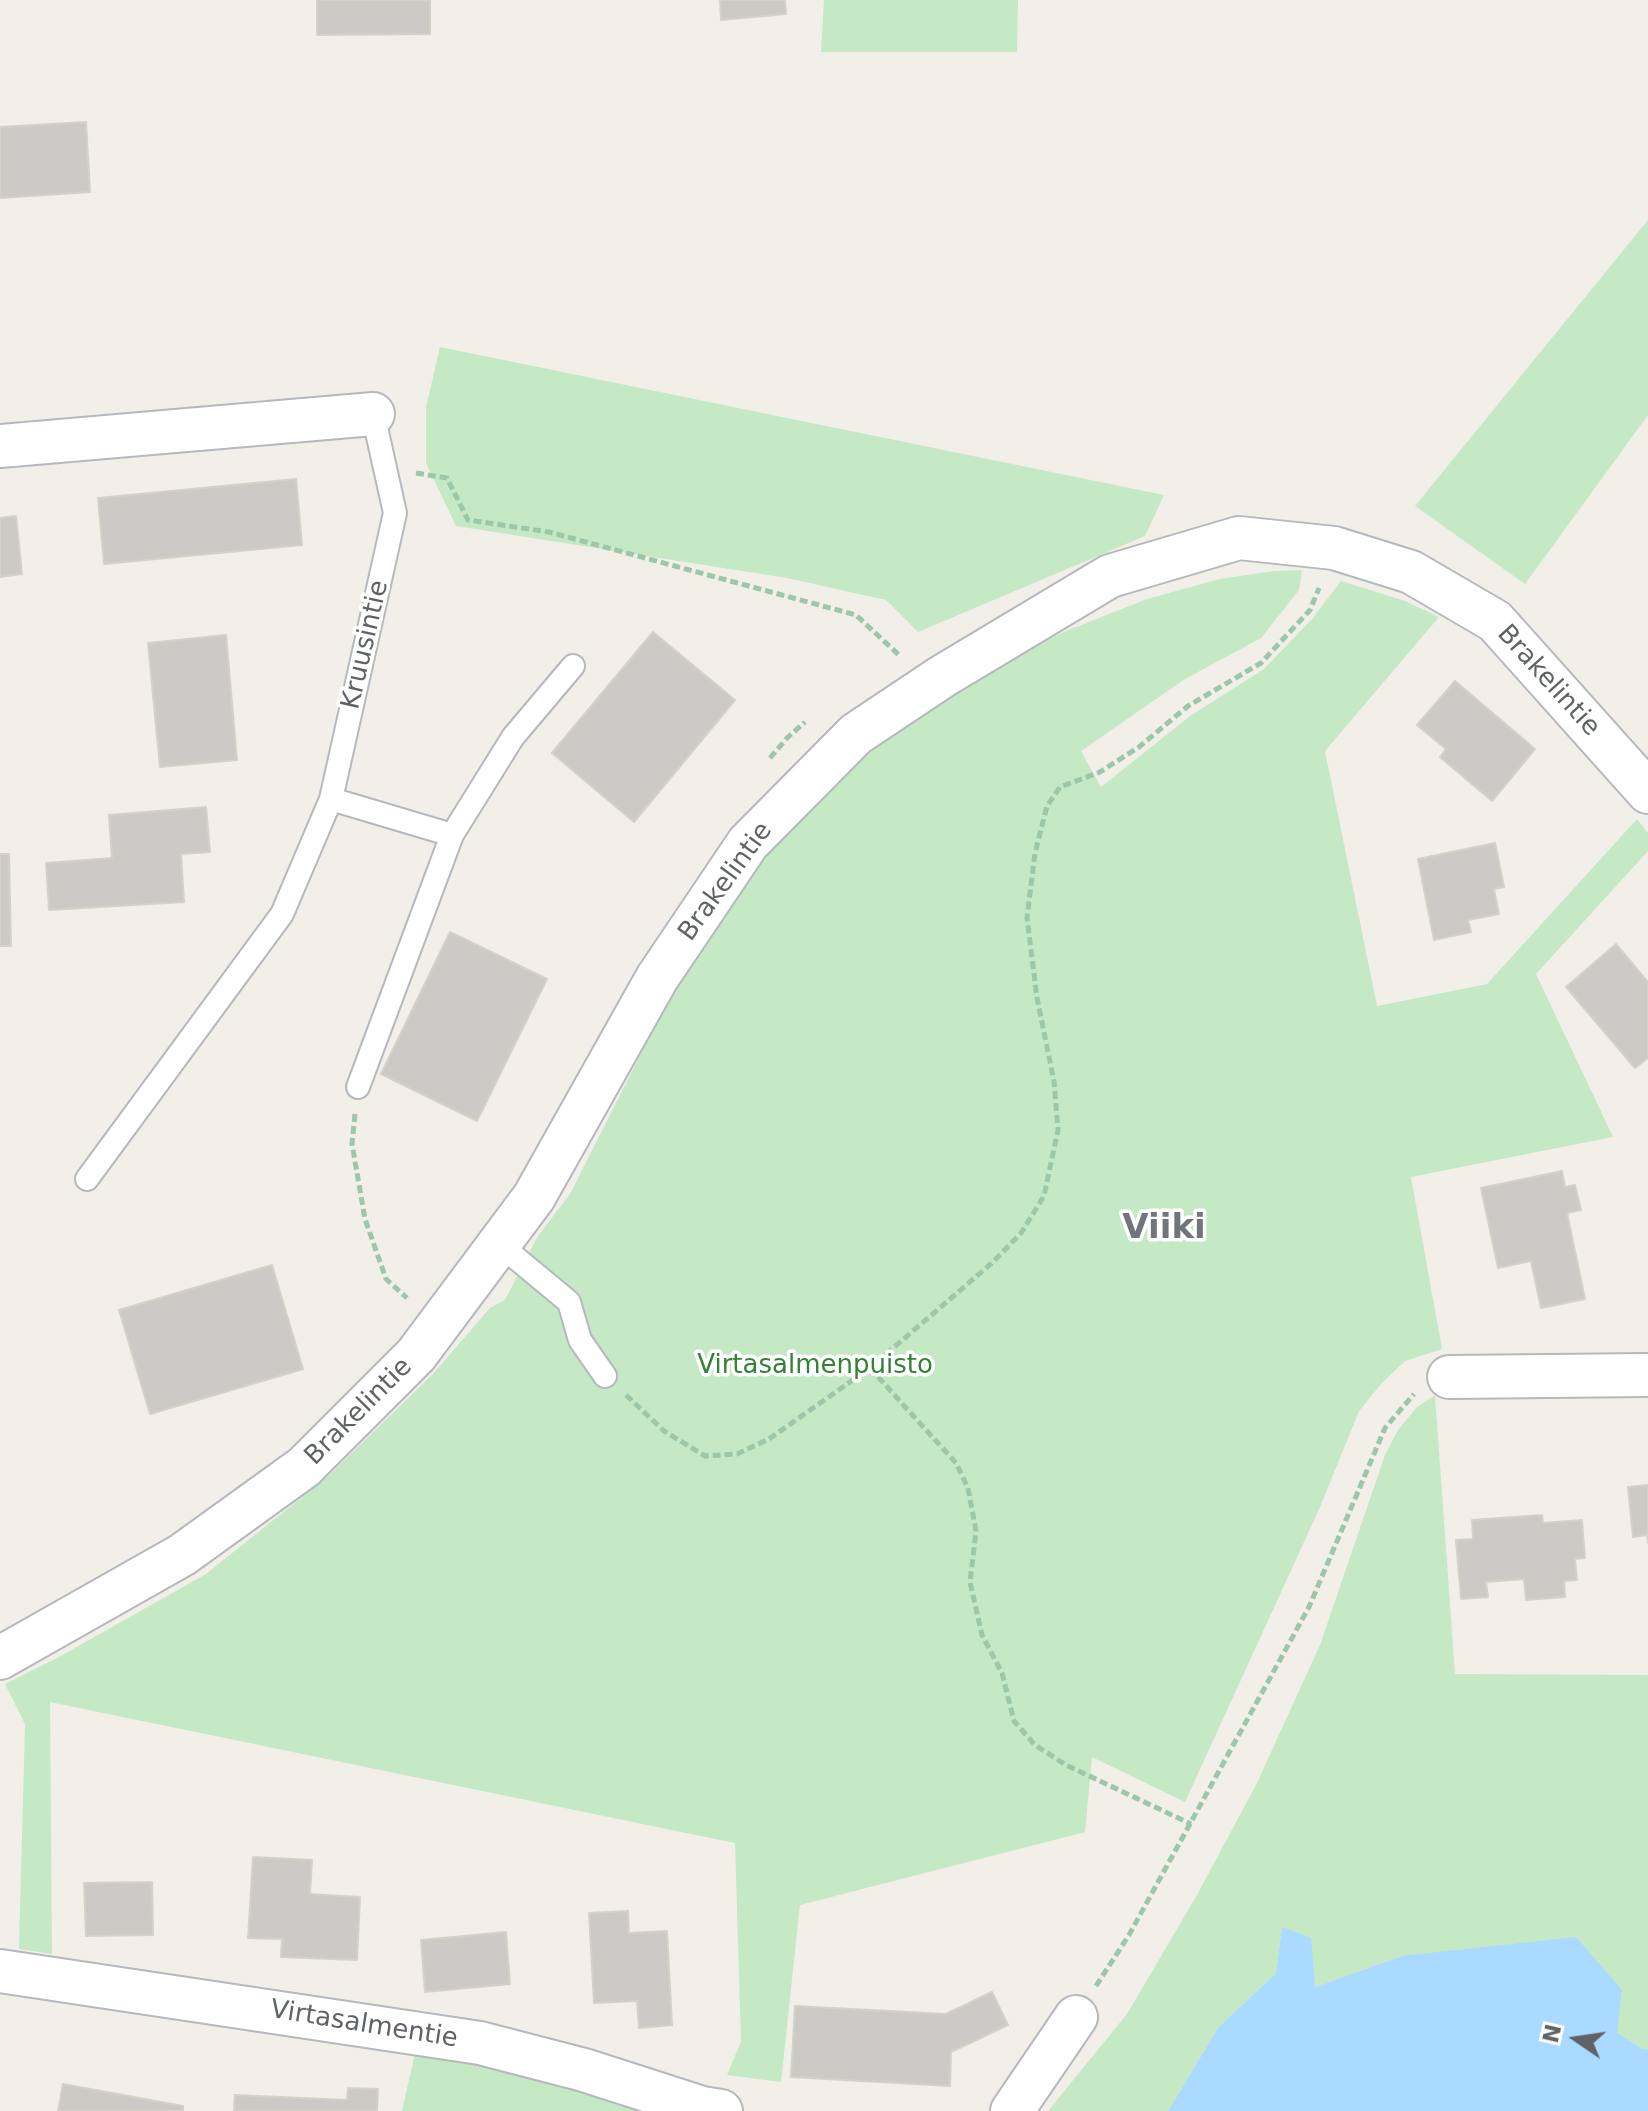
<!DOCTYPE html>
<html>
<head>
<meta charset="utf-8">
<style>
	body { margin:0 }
	#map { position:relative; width:1648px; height:2111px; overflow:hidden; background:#f1efe8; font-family:"DejaVu Sans",sans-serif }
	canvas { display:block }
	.north { position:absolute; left:1536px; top:1999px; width:80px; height:80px; -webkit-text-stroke:6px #fff; paint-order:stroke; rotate:283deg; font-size:22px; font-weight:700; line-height:32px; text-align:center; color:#5f6368 }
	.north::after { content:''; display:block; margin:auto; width:28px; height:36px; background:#5f6368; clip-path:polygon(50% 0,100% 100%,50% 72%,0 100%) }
</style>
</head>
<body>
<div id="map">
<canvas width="1648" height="2111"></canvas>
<div class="north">N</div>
</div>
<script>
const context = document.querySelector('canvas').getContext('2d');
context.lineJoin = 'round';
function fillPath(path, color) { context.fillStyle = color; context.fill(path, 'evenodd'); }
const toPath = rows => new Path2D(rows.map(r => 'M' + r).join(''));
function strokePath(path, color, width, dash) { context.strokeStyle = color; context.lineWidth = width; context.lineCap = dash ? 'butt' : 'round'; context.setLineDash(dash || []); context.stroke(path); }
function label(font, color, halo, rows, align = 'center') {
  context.font = font + ' "DejaVu Sans",sans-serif'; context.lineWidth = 7; context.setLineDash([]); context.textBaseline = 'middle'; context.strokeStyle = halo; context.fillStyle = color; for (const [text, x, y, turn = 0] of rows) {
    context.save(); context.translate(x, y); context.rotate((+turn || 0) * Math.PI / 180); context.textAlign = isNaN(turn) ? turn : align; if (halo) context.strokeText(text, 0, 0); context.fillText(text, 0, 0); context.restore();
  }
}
const green = toPath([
	[824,0,1018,0,1017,52,821,52],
	[1648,220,1648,415,1525,584,1415,506],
	[440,347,787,418,1164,495,1145,536,918,632,886,600,787,578,456,526,426,463,426,407],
	[1302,570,1299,590,1261,638,1185,679,1081,751,1101,787,1190,716,1264,669,1312,619,1341,581,1405,601,1439,617,1325,751,1377,1006,1487,984,1637,819,1648,833,1648,851,1536,974,1613,1137,1411,1177,1442,1349,1405,1361,1381,1384,1359,1411,1320,1507,1185,1802,1092,1757,1085,1832,800,1905,781,2082,727,2075,741,2042,735,1843,50,1702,52,1954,19,1949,25,1724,5,1684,59,1657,206,1574,327,1477,432,1375,490,1308,505,1300,538,1236,570,1194,663,1010,722,910,784,835,834,783,887,739,966,680,1066,631,1147,599,1220,579,1274,571],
	[1435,1395,1455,1674,1648,1675,1648,2049,1643,2049,1616,2033,1402,1956,1315,1987,1282,1927,1276,1973,1218,2028,1168,2111,1048,2111,1127,2014,1197,1895,1256,1785,1320,1645,1385,1455,1398,1430,1417,1407],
	[416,2049,465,2059,663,2111,402,2111]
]);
const water = toPath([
	[1282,1927,1311,1938,1315,1987,1402,1956,1576,1937,1622,1990,1617,2033,1643,2049,1648,2049,1648,2111,1168,2111,1218,2028,1276,1973]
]);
const building = toPath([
	[317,0,430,0,430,34,317,35,317,0],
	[720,0,785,0,786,14,721,20,720,0],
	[86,122,90,192,0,198,0,127,86,122],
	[296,479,302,545,104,564,98,498,296,479],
	[16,516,22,574,0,577,0,518,16,516],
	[653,632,735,700,634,822,552,753,653,632],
	[226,635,237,760,160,767,148,643,226,635],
	[1455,681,1535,749,1492,801,1440,757,1446,749,1417,725,1455,681],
	[206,807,210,852,181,854,184,902,49,910,46,863,112,858,109,815,206,807],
	[1495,843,1504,887,1494,889,1499,914,1468,920,1471,932,1434,940,1418,859,1495,843],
	[0,854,9,854,11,946,0,946,0,854],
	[450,932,547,979,477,1121,381,1074,450,932],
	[1616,944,1648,982,1648,1058,1635,1068,1566,987,1616,944],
	[1562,1171,1565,1187,1575,1185,1581,1210,1567,1213,1585,1299,1541,1308,1531,1261,1498,1268,1481,1188,1562,1171],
	[272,1265,303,1369,150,1414,119,1310,272,1265],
	[1648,1485,1648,1543,1647,1535,1633,1537,1628,1487,1648,1485],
	[1542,1515,1543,1523,1582,1520,1585,1558,1575,1559,1577,1580,1564,1581,1565,1597,1526,1600,1524,1579,1486,1582,1488,1597,1461,1599,1456,1540,1473,1539,1472,1520,1542,1515],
	[253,1857,312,1860,310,1894,360,1897,357,1960,281,1957,282,1939,248,1938,253,1857],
	[152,1882,153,1935,86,1936,84,1883,152,1882],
	[628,1911,629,1933,667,1931,672,2025,639,2028,637,2001,594,2003,589,1913,628,1911],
	[506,1932,510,1984,425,1992,421,1940,506,1932],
	[992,1992,1008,2025,951,2052,950,2086,791,2077,795,2006,946,2014,992,1992],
	[63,2084,183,2106,183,2111,58,2111,63,2084],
	[348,2088,378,2089,377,2111,234,2111,235,2095,347,2100,348,2088]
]);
const path = toPath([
	[416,473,447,478,468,520,549,532,856,615,900,656],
	[770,758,787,738,805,722],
	[355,1114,352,1144,365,1219,386,1279,407,1298],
	[870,1368,956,1463,968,1488,976,1531,970,1582,982,1635,1002,1673,1014,1721,1035,1745,1066,1765,1191,1824],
	[626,1395,664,1431,705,1456,737,1454,769,1439,870,1368,993,1262,1021,1233,1044,1196,1058,1130,1054,1081,1037,998,1027,918,1035,853,1047,806,1060,787,1100,772,1139,747,1188,706,1261,663,1310,610,1319,588],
	[1096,1986,1129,1935,1309,1607,1385,1428,1414,1394]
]);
const service = toPath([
	[331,799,452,835],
	[358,1087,452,835,513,737,573,666],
	[87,1179,282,914,331,799,395,513,373,414],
	[499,1244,569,1302,580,1340,605,1376]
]);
const minor = toPath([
	[0,446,373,414],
	[1449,1377,1648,1375],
	[0,1658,182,1555,304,1467,416,1355,534,1197,657,978,748,843,856,734,943,676,1110,576,1239,538,1334,548,1411,572,1495,621,1648,792],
	[0,1971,480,2043,584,2070,702,2108,721,2111],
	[1012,2111,1076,2017]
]);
const streetNames = [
	["Kruusintie",366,645,-77],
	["Brakelintie",1548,681,48],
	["Brakelintie",726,882,-54],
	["Brakelintie",359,1412,-45],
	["Virtasalmentie",364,2025,9]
];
const parkNames = [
	["Virtasalmenpuisto",815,1366]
];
const districtNames = [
	["Viiki",1164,1229]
];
fillPath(green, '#c5e8c5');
fillPath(water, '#aadaff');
fillPath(building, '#cccac5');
strokePath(building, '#d6d1c6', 2);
strokePath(service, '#b5b8bc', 26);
strokePath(minor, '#b5b8bc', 46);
strokePath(path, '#9cc7a9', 5, [8, 4]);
strokePath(service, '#fff', 22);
strokePath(minor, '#fff', 42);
label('26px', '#5f6368', '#fff', streetNames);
label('26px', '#348238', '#fff', parkNames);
label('bold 34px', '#70757a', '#fff', districtNames);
</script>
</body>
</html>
